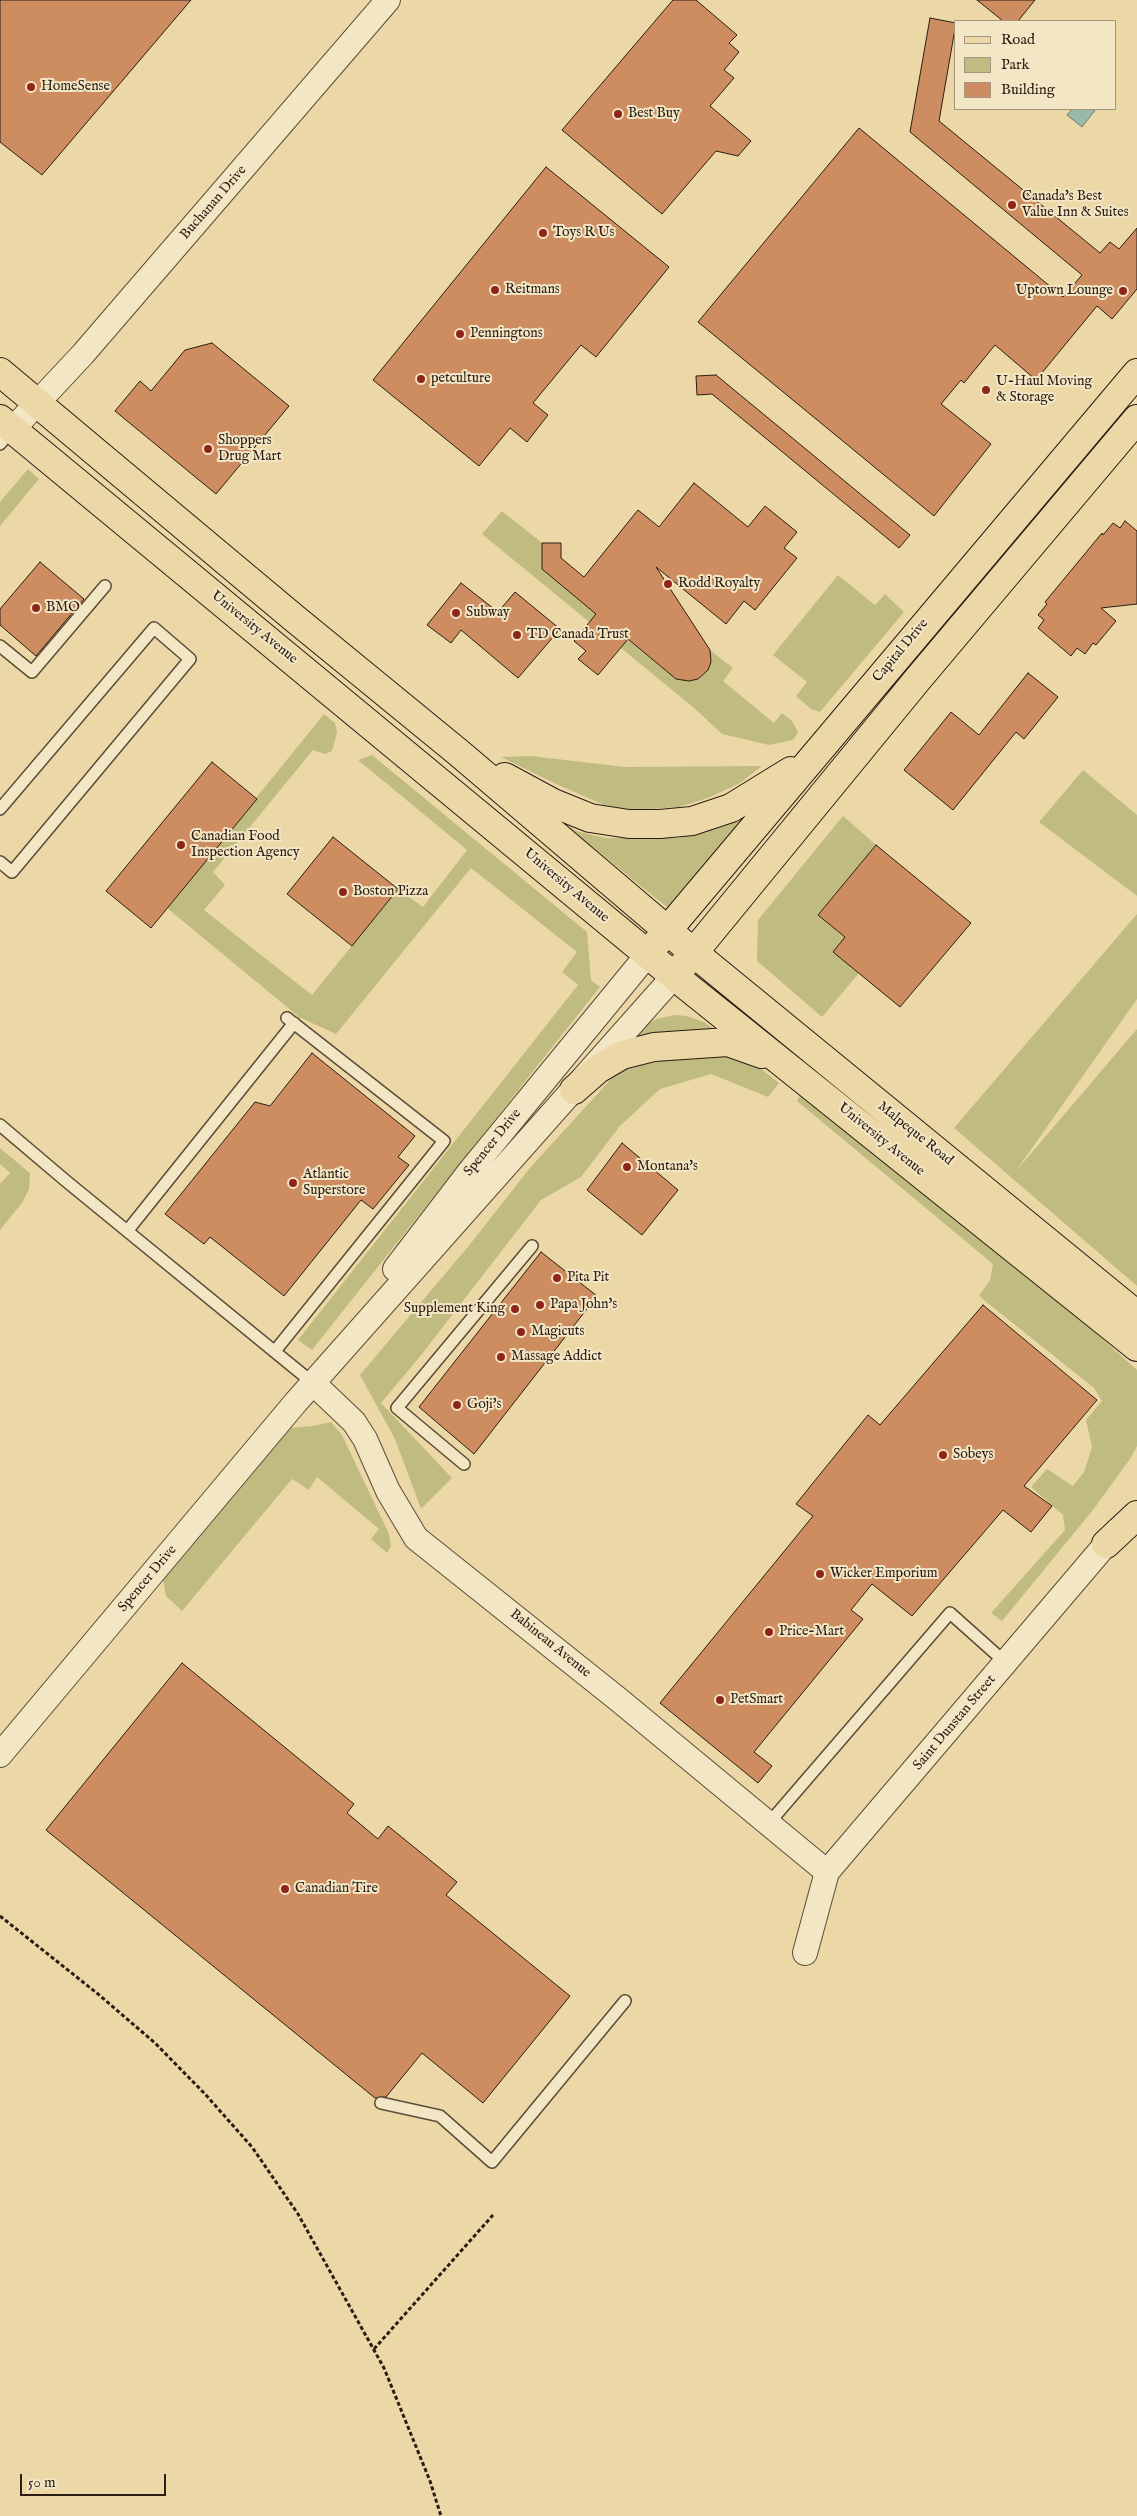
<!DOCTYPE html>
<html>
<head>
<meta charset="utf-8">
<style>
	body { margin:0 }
	#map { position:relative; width:1137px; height:2516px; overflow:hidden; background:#ecd8a6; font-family:"IM FELL English",serif }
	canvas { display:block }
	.legend { position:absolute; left:954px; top:20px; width:162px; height:90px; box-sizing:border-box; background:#f3e6c5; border:1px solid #a3957e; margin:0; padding:6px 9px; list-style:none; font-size:15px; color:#2b1c14 }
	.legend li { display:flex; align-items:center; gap:10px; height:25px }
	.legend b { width:25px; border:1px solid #a3957e }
	.scale { position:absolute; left:20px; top:2474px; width:146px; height:22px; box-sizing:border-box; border:2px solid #2b1c14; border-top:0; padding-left:6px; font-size:15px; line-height:18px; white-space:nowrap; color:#2b1c14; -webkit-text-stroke:4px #f3e6c5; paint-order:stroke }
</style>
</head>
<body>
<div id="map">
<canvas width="1137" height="2516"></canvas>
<ul class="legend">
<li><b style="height:6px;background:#ecd8a6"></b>Road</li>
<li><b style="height:14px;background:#c0bc81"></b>Park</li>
<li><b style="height:14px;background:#ce8d60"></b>Building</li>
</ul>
<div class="scale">50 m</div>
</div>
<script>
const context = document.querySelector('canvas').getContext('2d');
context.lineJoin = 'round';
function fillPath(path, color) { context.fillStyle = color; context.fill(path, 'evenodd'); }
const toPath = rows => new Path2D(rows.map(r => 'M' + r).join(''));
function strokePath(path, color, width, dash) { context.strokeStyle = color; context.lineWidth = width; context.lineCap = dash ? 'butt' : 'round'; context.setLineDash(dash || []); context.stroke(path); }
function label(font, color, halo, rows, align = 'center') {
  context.font = font + ' "IM FELL English",serif'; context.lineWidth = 4; context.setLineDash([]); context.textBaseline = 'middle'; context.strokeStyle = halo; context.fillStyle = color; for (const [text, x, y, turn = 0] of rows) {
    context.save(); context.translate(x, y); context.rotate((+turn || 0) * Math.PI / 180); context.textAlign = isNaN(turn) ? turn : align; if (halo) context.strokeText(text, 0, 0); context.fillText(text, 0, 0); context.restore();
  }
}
const green = toPath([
	[28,469,39,479,0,526,0,502],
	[502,511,542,543,542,569,676,679,689,681,698,679,708,670,711,662,710,650,733,668,723,681,774,723,782,713,792,721,798,732,793,740,769,745,722,734,694,708,482,534],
	[838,575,875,605,885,594,904,612,820,712,811,709,796,696,807,682,773,655],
	[324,714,335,723,337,733,332,751,325,754,313,750,213,872,225,885,204,910,312,995,398,889,423,907,467,850,358,760,372,755,587,932,591,980,600,987,312,1350,298,1340,578,985,562,972,577,952,471,868,336,1034,299,1017,167,908],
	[531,756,625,767,762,766,740,783,708,798,679,807,636,810,604,805,556,784,501,757],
	[1083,770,1137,815,1137,896,1039,822],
	[748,815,668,908,563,823,579,832,606,838,678,838,725,826],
	[843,816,876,845,818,915,845,937,859,973,822,1017,757,961,758,920],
	[1137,914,1137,999,1016,1171,1137,1029,1137,1286,954,1128],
	[674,1015,687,1016,704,1022,714,1029,619,1051,642,1026,657,1019],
	[703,1053,747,1058,779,1083,768,1097,711,1074,660,1089,620,1126,581,1177,541,1200,422,1354,381,1403,452,1478,421,1509,395,1439,360,1375,471,1243,529,1169,611,1079,627,1068],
	[800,1095,1054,1296,1137,1370,1137,1446,1130,1459,1093,1510,1002,1621,991,1613,1065,1530,1063,1515,1031,1487,1047,1469,1073,1486,1084,1472,1092,1447,1086,1420,1102,1401,1094,1388,979,1296,990,1280,993,1264,797,1101],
	[0,1148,30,1173,29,1189,22,1203,0,1230,0,1184,10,1173,0,1164],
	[331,1422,342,1435,389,1534,391,1546,387,1553,371,1539,379,1529,317,1477,309,1490,292,1479,182,1611,166,1596,163,1580,289,1428,313,1426]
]);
const water = toPath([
	[1072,109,1096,109,1082,127,1067,115,1072,109]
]);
const building = toPath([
	[0,0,191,0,42,175,0,142,0,0],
	[673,0,696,0,737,35,729,43,739,52,724,70,734,78,710,106,751,141,738,156,716,151,662,214,562,130,673,0],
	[977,0,1035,0,1018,21,1003,21,977,0],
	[930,18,956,23,939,121,1100,253,1110,242,1119,249,1137,228,1137,289,1112,319,1097,306,1036,380,995,345,964,383,961,380,941,404,991,444,934,516,698,322,859,128,1063,297,1082,275,910,132,930,18],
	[546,167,669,267,596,357,581,345,533,403,548,415,527,442,510,428,479,466,373,380,546,167],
	[212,343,289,406,216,494,115,411,140,381,151,391,185,350,212,343],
	[716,375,910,535,899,548,712,394,697,395,696,376,716,375],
	[694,483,748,527,765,506,797,532,784,548,797,558,755,610,744,601,726,624,656,567,710,650,711,662,708,670,698,679,689,681,676,679,628,639,598,675,578,659,586,651,574,641,596,614,542,569,542,543,561,543,561,558,584,577,638,510,659,527,694,483],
	[1125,521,1137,531,1137,604,1101,608,1116,621,1096,645,1093,643,1085,654,1077,648,1071,656,1038,628,1044,620,1038,615,1047,604,1045,602,1102,533,1103,535,1113,523,1120,528,1125,521],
	[40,562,84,599,36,656,0,625,0,609,40,562],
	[461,583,498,612,515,592,560,629,518,678,461,630,451,643,427,625,461,583],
	[1028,673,1058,697,1024,739,1016,732,953,810,904,770,951,712,979,735,1028,673],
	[212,762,257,799,151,928,106,891,212,762],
	[333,837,398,889,352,946,287,894,333,837],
	[876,845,971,923,900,1007,833,952,845,937,818,915,876,845],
	[312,1053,415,1136,398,1157,409,1165,373,1209,361,1200,284,1296,210,1237,204,1244,165,1214,255,1102,270,1106,312,1053],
	[622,1143,678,1190,642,1235,587,1190,622,1143],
	[541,1252,597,1296,474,1454,419,1407,541,1252],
	[983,1305,1097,1400,1024,1486,1052,1506,1031,1532,1003,1510,912,1616,872,1584,851,1610,863,1619,754,1752,772,1766,758,1783,660,1703,813,1516,796,1504,868,1415,880,1425,983,1305],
	[182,1663,354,1804,347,1813,378,1839,388,1826,457,1882,446,1895,570,1996,483,2103,422,2053,386,2097,375,2098,46,1830,182,1663]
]);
const path = toPath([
	[0,1916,98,1994,155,2043,205,2094,252,2147,298,2214,384,2368,430,2481,441,2516],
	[374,2349,493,2215]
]);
const lane = toPath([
	[0,444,12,430],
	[0,646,32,672,105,586],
	[0,809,154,628,190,659,12,872,0,862],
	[0,1125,66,1181,313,1383],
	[128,1230,294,1023],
	[275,1351,444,1141,287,1018],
	[464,1464,397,1408,532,1246],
	[769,1823,950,1613,1006,1663],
	[381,2103,440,2116,492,2162,625,2001]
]);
const street = toPath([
	[12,430,83,354,388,0],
	[395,1269,470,1171,648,954],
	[313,1383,354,1422,365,1439,388,1491,416,1538,619,1700,827,1872],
	[0,1755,296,1402,674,976],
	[805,1953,827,1872,1118,1530]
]);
const primary = toPath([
	[0,372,294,618,459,753,694,953,1137,1315],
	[0,419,674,976,1137,1347],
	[505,777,553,803,590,818,629,824,660,824,692,821,731,808,791,771],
	[655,945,1137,373],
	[681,968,918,679,1137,419],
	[574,1090,598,1069,622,1055,654,1047,728,1042,762,1054],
	[1106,1544,1137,1515]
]);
const markers = [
	[31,87,5,"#8f2418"],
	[618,114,5,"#8f2418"],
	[1012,205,5,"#8f2418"],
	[543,233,5,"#8f2418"],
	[495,290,5,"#8f2418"],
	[1123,291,5,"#8f2418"],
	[460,334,5,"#8f2418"],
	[421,379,5,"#8f2418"],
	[986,390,5,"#8f2418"],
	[208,449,5,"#8f2418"],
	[668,584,5,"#8f2418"],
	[36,608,5,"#8f2418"],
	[456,613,5,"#8f2418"],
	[517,635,5,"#8f2418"],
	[181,845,5,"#8f2418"],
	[343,892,5,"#8f2418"],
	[627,1167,5,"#8f2418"],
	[293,1183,5,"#8f2418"],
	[557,1278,5,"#8f2418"],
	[540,1305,5,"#8f2418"],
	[515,1309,5,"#8f2418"],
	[521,1332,5,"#8f2418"],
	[501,1357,5,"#8f2418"],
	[457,1405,5,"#8f2418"],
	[943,1455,5,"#8f2418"],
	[820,1574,5,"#8f2418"],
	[769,1632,5,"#8f2418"],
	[720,1700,5,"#8f2418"],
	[285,1889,5,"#8f2418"]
];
const poiNames = [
	["HomeSense",41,87],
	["Best Buy",628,114],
	["Canada's Best",1022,197],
	["Value Inn & Suites",1022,213],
	["Toys R Us",553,233],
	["Reitmans",505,290],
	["Uptown Lounge",1113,291,"right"],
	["Penningtons",470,334],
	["petculture",431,379],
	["U-Haul Moving",996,382],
	["& Storage",996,398],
	["Shoppers",218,441],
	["Drug Mart",218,457],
	["Rodd Royalty",678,584],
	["BMO",46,608],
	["Subway",466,613],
	["TD Canada Trust",527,635],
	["Canadian Food",191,837],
	["Inspection Agency",191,853],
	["Boston Pizza",353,892],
	["Montana's",637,1167],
	["Atlantic",303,1175],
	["Superstore",303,1191],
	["Pita Pit",567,1278],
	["Papa John's",550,1305],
	["Supplement King",505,1309,"right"],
	["Magicuts",531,1332],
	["Massage Addict",511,1357],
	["Goji's",467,1405],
	["Sobeys",953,1455],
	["Wicker Emporium",830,1574],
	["Price-Mart",779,1632],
	["PetSmart",730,1700],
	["Canadian Tire",295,1889]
];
const streetNames = [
	["Buchanan Drive",214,203,-49],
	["University Avenue",254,628,39],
	["Capital Drive",901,651,-50],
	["University Avenue",566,886,40],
	["Malpeque Road",915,1134,39],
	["University Avenue",881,1140,39],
	["Spencer Drive",493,1143,-51],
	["Spencer Drive",148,1579,-50],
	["Babineau Avenue",550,1644,39],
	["Saint Dunstan Street",955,1723,-50]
];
fillPath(green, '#c0bc81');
fillPath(water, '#99baa8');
strokePath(water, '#6d7b6d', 1);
fillPath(building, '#ce8d60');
strokePath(building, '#2b1c14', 1);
strokePath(lane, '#5b4b38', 14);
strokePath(street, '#5b4b38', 26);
strokePath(primary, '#2b1c14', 30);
strokePath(path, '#2b1c14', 3, [4, 2.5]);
strokePath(lane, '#f3e6c5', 11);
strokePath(street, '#f3e6c5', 24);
strokePath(primary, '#ecd8a6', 28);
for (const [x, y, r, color] of markers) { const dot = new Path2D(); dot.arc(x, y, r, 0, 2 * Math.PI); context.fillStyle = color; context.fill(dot); strokePath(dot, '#f3e6c5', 2); }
label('14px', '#2b1c14', '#f3e6c5', poiNames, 'left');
label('14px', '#2b1c14', '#f3e6c5', streetNames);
</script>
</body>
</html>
